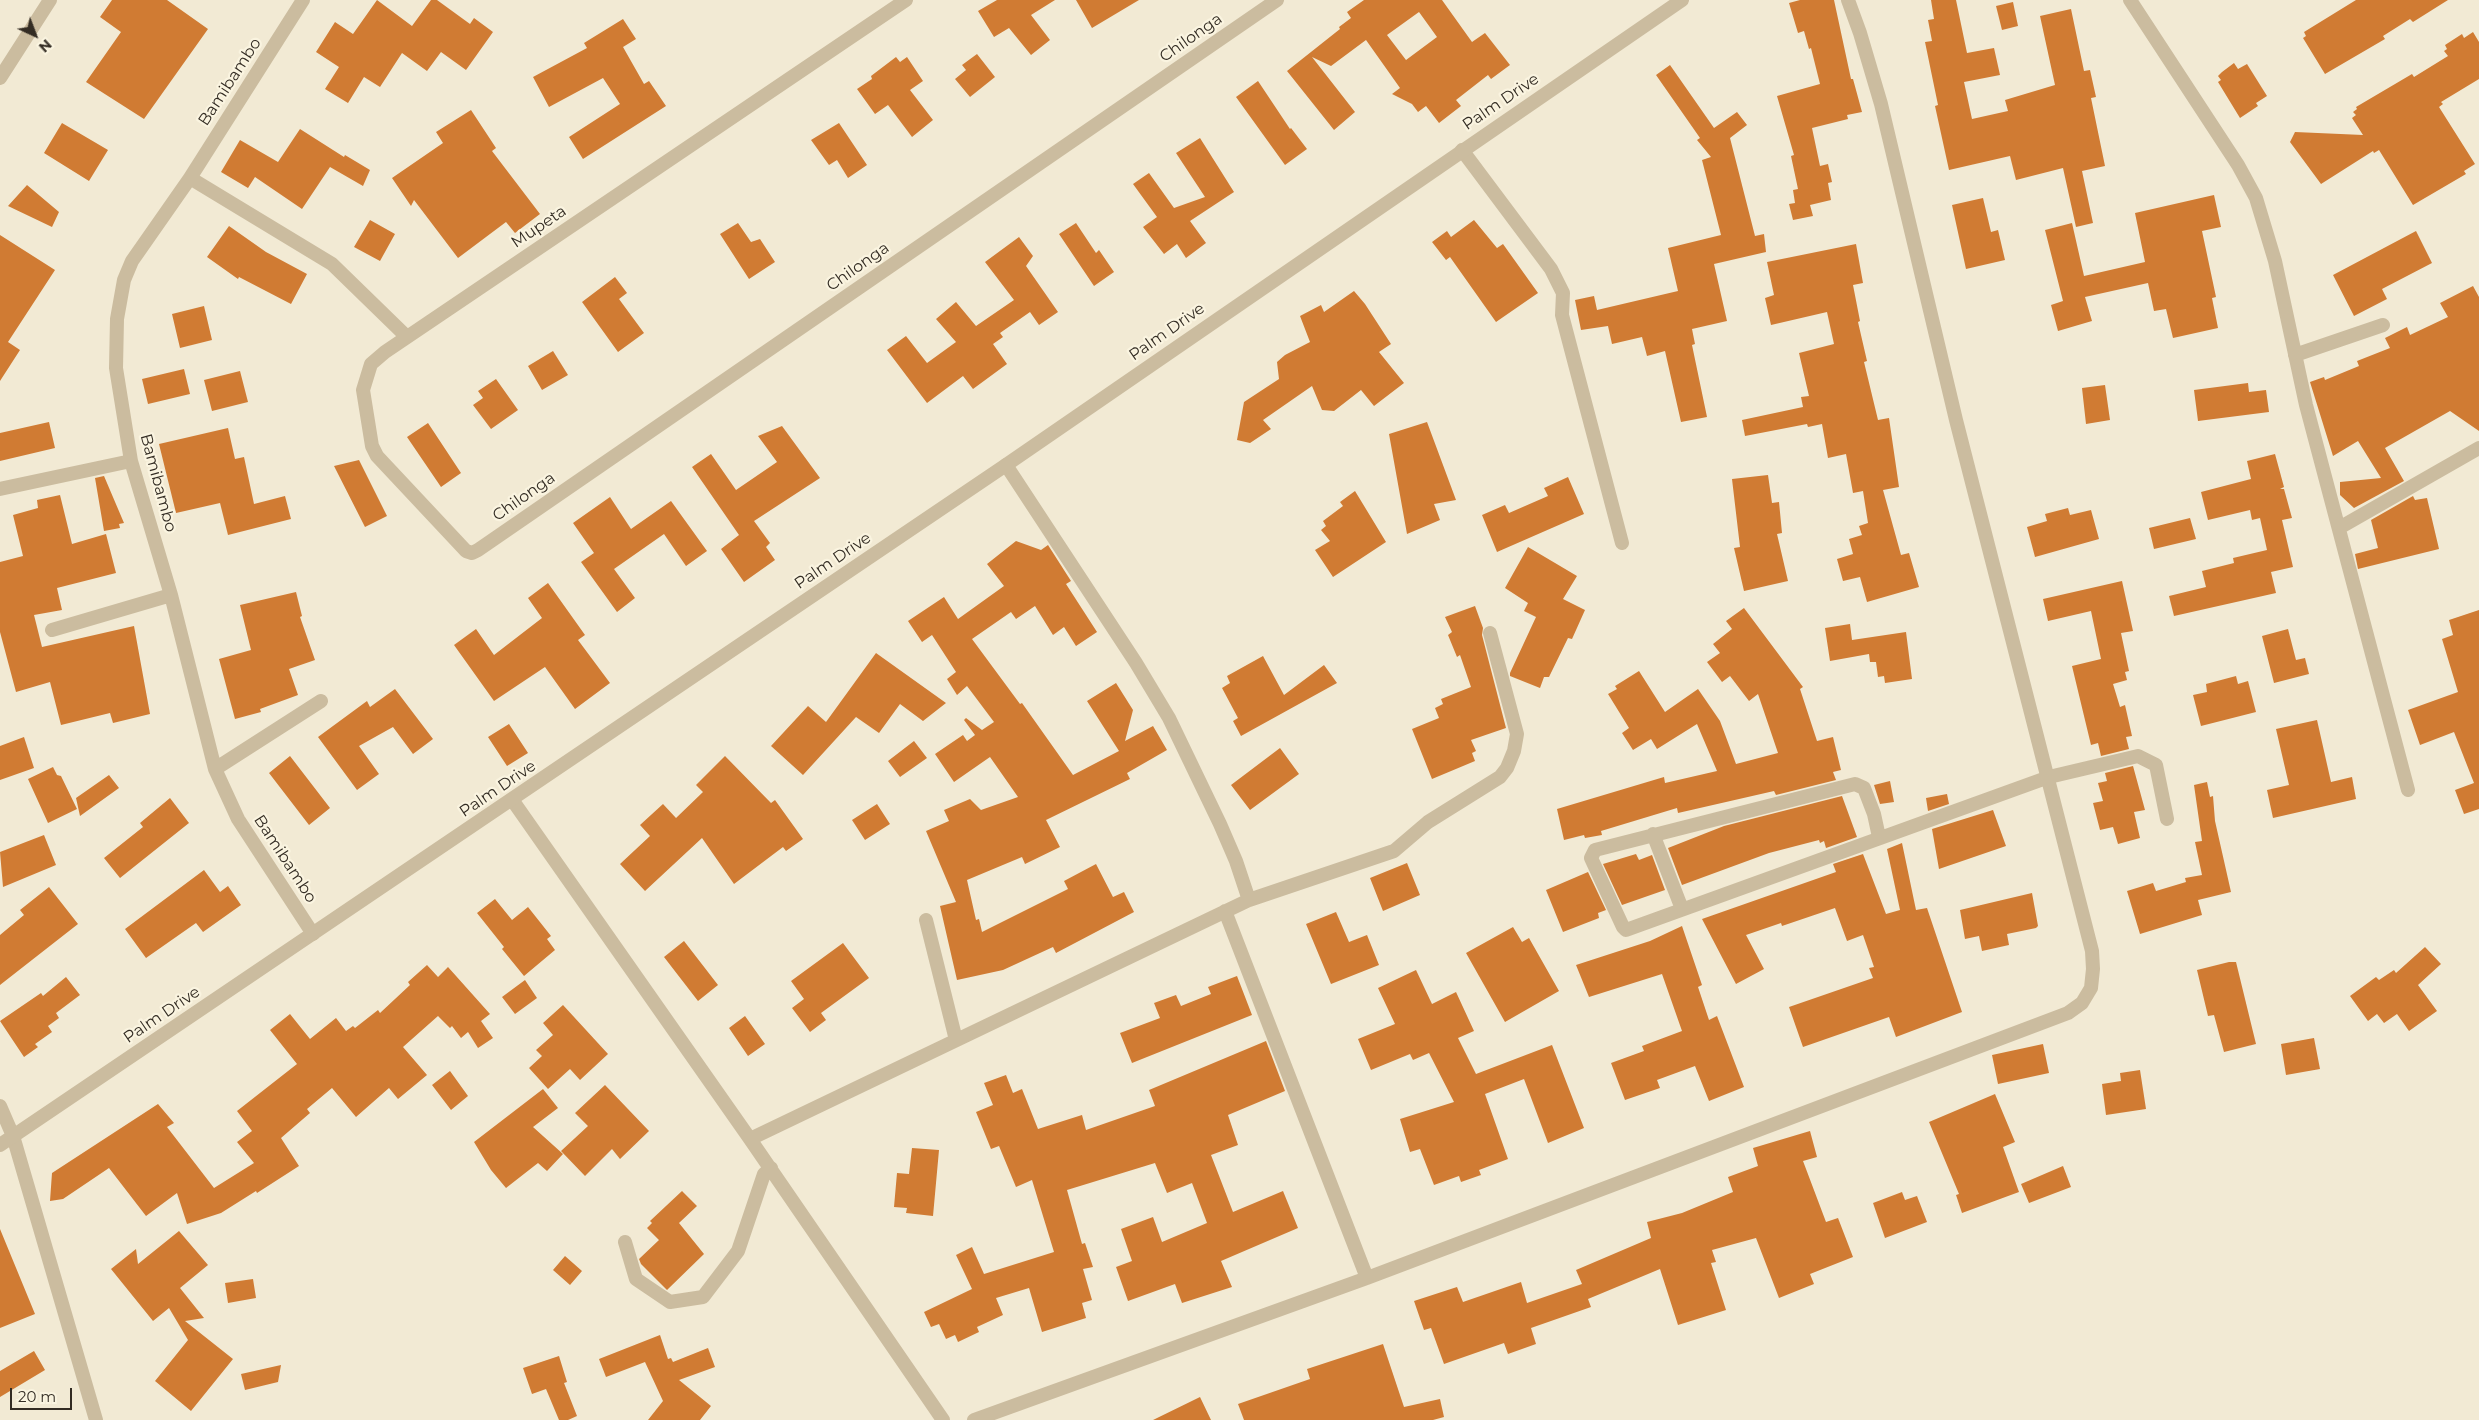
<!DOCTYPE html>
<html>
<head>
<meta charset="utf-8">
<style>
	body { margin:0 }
	#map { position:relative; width:2479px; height:1420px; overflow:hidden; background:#f2ead4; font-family:Montserrat,sans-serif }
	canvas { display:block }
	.north { position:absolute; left:10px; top:10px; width:50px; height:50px; -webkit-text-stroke:4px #faf4e0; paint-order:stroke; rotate:137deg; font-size:14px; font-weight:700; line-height:20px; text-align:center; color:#332c23 }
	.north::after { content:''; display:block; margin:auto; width:18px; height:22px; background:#332c23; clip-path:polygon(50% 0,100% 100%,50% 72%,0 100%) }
	.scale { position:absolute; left:10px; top:1388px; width:62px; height:22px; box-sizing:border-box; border:2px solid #332c23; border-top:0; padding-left:6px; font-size:15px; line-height:18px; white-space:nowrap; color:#332c23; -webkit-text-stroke:4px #faf4e0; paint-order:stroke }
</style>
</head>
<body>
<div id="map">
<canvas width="2479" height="1420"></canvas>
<div class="north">N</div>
<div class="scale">20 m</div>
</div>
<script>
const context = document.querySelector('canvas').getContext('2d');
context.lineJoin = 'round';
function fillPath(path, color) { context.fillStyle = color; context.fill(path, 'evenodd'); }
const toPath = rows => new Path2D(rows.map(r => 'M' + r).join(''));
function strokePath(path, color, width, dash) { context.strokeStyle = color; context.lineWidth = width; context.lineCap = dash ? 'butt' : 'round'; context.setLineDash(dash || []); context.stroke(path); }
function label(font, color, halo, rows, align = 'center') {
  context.font = font + ' Montserrat,sans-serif'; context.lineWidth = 4.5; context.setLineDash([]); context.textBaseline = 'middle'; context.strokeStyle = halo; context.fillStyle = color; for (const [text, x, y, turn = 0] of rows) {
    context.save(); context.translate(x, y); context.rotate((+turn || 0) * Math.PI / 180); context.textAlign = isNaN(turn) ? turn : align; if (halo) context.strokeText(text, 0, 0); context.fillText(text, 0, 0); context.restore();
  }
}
const building = toPath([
	[112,0,167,0,208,29,144,119,86,82,121,32,100,17],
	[377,0,412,26,431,0,437,0,470,24,474,18,493,32,466,70,441,52,427,71,402,53,380,87,364,77,348,103,325,89,339,67,316,52,335,22,353,34],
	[997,0,1055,0,1031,15,1050,40,1031,55,1009,28,994,37,978,11],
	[1076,0,1139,0,1092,28],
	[1364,0,1442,0,1472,42,1485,33,1510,65,1491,79,1488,75,1456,100,1461,106,1439,123,1426,106,1418,112,1412,104,1392,94,1400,88,1366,40,1331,66,1312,57,1355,112,1334,130,1287,71,1340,29,1339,27,1351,18,1347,12],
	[1419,12,1437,37,1406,60,1387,35],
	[1800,0,1834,0,1851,79,1853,79,1862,112,1847,115,1848,119,1812,128,1820,166,1828,164,1832,182,1828,183,1831,200,1810,205,1813,216,1793,220,1789,204,1795,203,1793,190,1798,189,1791,156,1794,155,1777,96,1820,84,1811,48,1809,49,1804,31,1798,33,1789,3],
	[1931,0,1956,0,1967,53,1994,48,2000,75,1964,82,1972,119,2008,111,2005,100,2055,85,2040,16,2071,9,2084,71,2090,70,2096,97,2091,98,2105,166,2082,171,2093,223,2076,227,2063,168,2016,180,2010,156,1949,170,1935,106,1938,105,1925,42,1932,41,1928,20,1934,19],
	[2356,0,2448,0,2413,22,2410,19,2383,36,2385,39,2325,74,2303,38,2306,36,2304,32],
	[2013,2,2018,26,2002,30,1996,6],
	[623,19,636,39,623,47,644,84,649,81,666,106,583,159,569,137,620,104,603,78,549,107,533,77,587,48,584,43],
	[2473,32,2479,42,2479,79,2441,102,2443,104,2439,107,2475,164,2464,171,2466,174,2413,205,2379,150,2374,153,2373,151,2321,184,2290,142,2295,132,2363,135,2352,118,2356,115,2353,112,2357,109,2356,107,2412,74,2414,77,2448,56,2444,51,2447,49,2445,45,2462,34,2464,38],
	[977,54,995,77,970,97,955,79,966,70,962,65],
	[896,57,900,62,907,57,923,81,910,90,933,120,912,137,888,105,875,114,857,89,872,79,871,76],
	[2234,63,2238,69,2247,64,2267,96,2256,103,2258,106,2240,118,2218,82,2221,80,2218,76,2222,72],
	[1670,65,1714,128,1737,112,1747,125,1730,138,1755,236,1764,234,1766,252,1714,264,1727,321,1692,329,1695,344,1692,345,1707,417,1681,422,1665,351,1647,356,1642,337,1612,344,1608,326,1581,330,1575,300,1594,296,1597,310,1678,291,1668,248,1721,235,1702,160,1711,157,1697,140,1700,138,1656,75],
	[1258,81,1290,129,1291,128,1307,149,1285,165,1236,97],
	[471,110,496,148,492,151,540,214,515,233,506,222,458,258,414,200,411,206,392,178,443,143,436,132],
	[62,123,108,150,89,181,44,153],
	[839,123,867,165,848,178,837,160,829,165,811,140],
	[300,129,344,157,345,155,370,170,363,186,330,167,302,209,255,177,248,188,221,172,240,140,278,162],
	[1200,138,1234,192,1190,221,1206,243,1186,258,1177,244,1164,254,1143,227,1157,217,1133,184,1149,173,1174,208,1205,197,1176,153],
	[27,185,59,212,52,227,8,206],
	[2214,195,2221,227,2202,231,2216,297,2212,298,2218,328,2173,338,2166,309,2154,311,2148,283,2085,297,2092,321,2058,331,2051,305,2063,301,2045,230,2072,223,2084,276,2145,262,2135,213],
	[1983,198,1991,232,1998,230,2005,260,1966,269,1952,205],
	[370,220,395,234,380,261,354,247],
	[1474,220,1497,248,1503,244,1538,293,1496,322,1450,257,1446,260,1432,242,1447,231,1451,237],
	[738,223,751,242,760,239,775,262,749,279,720,234],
	[1076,223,1096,253,1099,250,1114,272,1094,286,1059,234],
	[229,226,266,252,307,274,291,304,239,277,238,279,207,257],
	[2416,231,2432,263,2382,289,2387,299,2354,316,2333,275],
	[0,235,55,270,8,342,20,350,0,381],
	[1019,237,1033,256,1026,266,1058,312,1039,325,1030,312,1000,333,1003,337,993,344,1007,364,973,389,963,376,927,403,887,350,906,336,927,363,956,342,936,319,956,302,976,326,1014,300,985,262],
	[1856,244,1863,283,1853,285,1860,321,1858,322,1867,361,1864,362,1878,420,1889,418,1899,487,1883,490,1901,555,1909,553,1919,587,1867,602,1860,577,1843,581,1837,559,1853,554,1849,539,1862,535,1859,526,1868,523,1863,491,1853,493,1846,454,1828,458,1822,424,1808,427,1807,424,1745,436,1742,420,1803,407,1801,397,1809,396,1799,353,1834,344,1827,312,1771,325,1765,298,1774,295,1767,262],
	[615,277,627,293,619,299,644,333,618,352,582,302],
	[2473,286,2479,297,2479,431,2450,411,2385,448,2404,481,2354,508,2340,495,2340,482,2381,478,2358,441,2333,456,2310,382,2324,377,2325,380,2359,366,2357,361,2390,348,2385,338,2407,327,2410,335,2448,317,2440,303],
	[1354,291,1365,304,1391,344,1379,352,1404,383,1374,406,1361,390,1334,411,1322,410,1312,386,1263,420,1271,429,1250,443,1237,440,1244,402,1279,379,1277,362,1285,355,1310,342,1300,316,1321,305,1324,312],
	[204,306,212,340,180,348,172,314],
	[553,351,568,375,542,390,528,366],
	[184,369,190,394,148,404,142,379],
	[240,371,248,402,212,411,204,380],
	[496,379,518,410,491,429,473,405,483,398,478,391],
	[2248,383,2249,392,2266,390,2269,412,2198,421,2194,390],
	[2105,385,2110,420,2086,424,2082,388],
	[49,422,55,448,0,461,0,433],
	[1427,422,1456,500,1434,504,1440,520,1407,534,1389,434],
	[428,423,461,473,441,487,407,437],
	[782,426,820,478,754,521,770,543,766,547,775,560,744,582,721,549,739,535,692,467,711,454,736,490,777,462,758,436],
	[228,428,235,459,244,457,254,504,285,496,291,519,228,535,220,503,176,513,159,444],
	[2275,454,2284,487,2280,489,2284,489,2292,518,2282,520,2293,567,2271,572,2276,593,2174,616,2169,596,2206,587,2202,571,2234,563,2233,558,2267,550,2260,518,2252,520,2250,510,2208,520,2201,492,2251,479,2247,461],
	[359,460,387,516,365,527,334,466],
	[1768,475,1772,503,1779,502,1782,533,1777,534,1788,581,1744,591,1734,548,1740,547,1732,479],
	[104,476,124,523,119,524,120,528,104,531,95,478],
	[1568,477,1584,514,1497,552,1482,515,1505,505,1509,513,1548,496,1544,488],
	[1355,491,1386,542,1333,577,1315,550,1330,541,1321,530,1326,526,1323,521,1343,506,1340,502],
	[60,495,72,544,106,534,116,573,57,588,62,610,34,615,42,647,134,626,150,714,113,723,110,713,61,725,50,682,16,692,0,632,0,562,23,556,13,515,38,508,37,500],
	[2413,496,2415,500,2427,498,2439,549,2358,569,2355,554,2378,548,2371,520],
	[610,497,631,529,671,501,707,551,686,566,664,534,614,569,635,598,617,612,581,562,594,553,573,523],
	[2068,508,2070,515,2091,510,2099,539,2035,557,2027,527,2047,521,2045,514],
	[2190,518,2196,539,2154,549,2149,528],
	[1016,541,1041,550,1048,545,1071,581,1066,584,1097,632,1076,646,1064,627,1053,635,1035,606,1016,619,1011,612,972,639,1020,704,1022,703,1073,775,1119,751,1087,701,1116,683,1133,710,1125,741,1153,726,1167,750,1127,773,1130,779,1046,820,1060,847,1025,864,1022,857,967,880,976,920,979,919,982,932,1068,889,1064,881,1096,864,1113,897,1124,892,1134,912,1056,953,1053,947,1003,970,957,980,940,906,956,902,926,831,949,821,944,810,970,799,981,810,1018,797,990,757,954,782,935,754,963,735,967,741,975,735,964,720,966,718,982,730,994,722,967,686,957,695,947,679,956,672,932,635,922,642,908,621,944,597,958,619,1004,586,987,564],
	[1528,547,1577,576,1563,599,1585,610,1572,639,1568,638,1549,677,1544,677,1540,688,1510,676,1510,673,1536,617,1524,611,1528,603,1505,588],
	[2122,581,2133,631,2121,633,2129,671,2125,672,2127,680,2113,684,2120,707,2125,705,2132,736,2126,737,2129,749,2101,756,2098,743,2091,745,2072,666,2101,659,2091,611,2048,621,2043,599],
	[548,583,585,635,578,640,610,683,575,709,545,667,494,701,454,645,476,629,494,655,542,618,528,598],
	[296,592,302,616,300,617,315,660,289,669,298,695,260,709,261,712,235,719,219,659,251,650,240,605],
	[1475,606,1483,628,1482,635,1506,728,1471,740,1476,751,1472,753,1475,761,1432,779,1412,729,1439,718,1435,708,1443,704,1441,699,1471,687,1460,655,1457,657,1448,635,1452,632,1445,617],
	[1744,608,1803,687,1800,689,1817,741,1833,737,1841,770,1833,772,1836,780,1776,795,1774,791,1678,813,1677,808,1601,831,1602,835,1585,838,1584,835,1564,840,1557,809,1664,777,1665,783,1717,771,1697,724,1657,749,1651,739,1633,750,1622,733,1629,728,1608,694,1617,689,1615,686,1639,671,1665,712,1698,689,1720,721,1736,764,1778,753,1758,694,1749,701,1730,676,1722,682,1707,662,1720,653,1713,644,1732,629,1726,621],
	[2479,610,2479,809,2464,814,2455,790,2474,783,2454,732,2420,745,2408,710,2458,692,2442,639,2453,635,2449,620],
	[1850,624,1852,640,1906,632,1912,679,1885,683,1884,676,1878,677,1876,662,1870,662,1869,654,1830,661,1825,628],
	[2288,629,2296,660,2305,658,2309,674,2274,683,2262,636],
	[876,653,946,703,923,721,900,704,879,733,856,717,803,775,771,746,808,706,826,722],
	[1263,656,1284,695,1324,665,1337,683,1241,736,1233,721,1238,718,1222,688,1230,683,1227,676],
	[2236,676,2238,684,2248,681,2256,712,2201,726,2193,695,2207,692,2206,684],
	[395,689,433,739,413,754,393,727,359,746,379,774,357,790,318,737,367,701,370,707],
	[2317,720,2331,782,2352,777,2356,799,2273,818,2267,790,2289,785,2276,729],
	[509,724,528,753,507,766,488,737],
	[24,737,34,768,0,780,0,746],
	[914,741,927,758,900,777,888,761],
	[1280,748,1299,774,1250,810,1231,785],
	[290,756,330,808,309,825,269,773],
	[725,756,771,803,775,800,803,839,786,851,783,847,734,884,702,838,645,891,620,864,650,836,640,825,663,804,676,818,703,792,696,785],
	[2133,766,2145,810,2134,812,2140,838,2118,844,2113,827,2100,830,2093,803,2103,801,2098,783,2107,781,2105,773],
	[53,767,57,775,61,776,77,809,48,823,28,779],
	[109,775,119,788,80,816,76,798],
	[1890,781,1894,802,1880,804,1874,785],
	[2207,782,2210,797,2213,796,2215,821,2231,892,2198,900,2202,915,2140,934,2127,891,2153,883,2156,891,2186,882,2185,878,2202,875,2195,842,2202,841,2194,785],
	[1947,794,1949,804,1928,811,1926,798],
	[1842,796,1857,837,1826,848,1824,841,1820,843,1819,840,1769,853,1682,885,1668,848,1724,826],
	[170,798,189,823,120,878,104,858,143,827,140,823],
	[877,804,890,824,865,840,852,820],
	[1993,810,2006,846,1939,869,1932,829],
	[44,835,56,865,3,887,0,852],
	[1902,843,1916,910,1927,908,1962,1012,1896,1037,1889,1017,1803,1047,1789,1007,1873,978,1869,968,1874,967,1863,935,1847,941,1835,908,1782,926,1781,923,1746,935,1764,969,1736,984,1702,919,1836,872,1833,864,1863,854,1886,914,1900,910,1887,849],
	[1636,854,1639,860,1652,855,1665,890,1622,905,1603,864],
	[1407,863,1420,895,1383,911,1370,878],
	[204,870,220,892,228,886,241,905,203,932,196,923,146,958,125,929],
	[1588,872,1606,910,1598,913,1599,918,1563,932,1546,890],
	[49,887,78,924,0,985,0,935,24,915,20,910],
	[2032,893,2038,926,2036,928,2007,934,2009,945,1982,951,1979,936,1965,939,1960,910],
	[495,899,512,920,528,907,551,936,547,939,555,950,524,976,502,949,504,947,477,913],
	[1336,912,1349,942,1367,935,1379,965,1331,984,1306,924],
	[1682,926,1702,985,1698,987,1709,1020,1717,1016,1744,1087,1709,1101,1695,1066,1657,1080,1660,1088,1625,1100,1611,1063,1644,1051,1642,1046,1682,1031,1662,974,1589,997,1576,965,1650,941],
	[1513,927,1522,942,1529,938,1559,991,1505,1022,1466,953],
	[684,941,718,985,698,1001,664,957],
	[843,943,869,978,821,1013,826,1020,810,1032,792,1008,804,999,791,981],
	[2425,947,2441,964,2418,985,2437,1011,2409,1031,2397,1014,2384,1023,2377,1014,2368,1021,2350,996,2376,977,2379,980,2394,970,2396,973],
	[2229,962,2236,962,2256,1044,2224,1052,2214,1015,2208,1016,2197,970],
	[427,965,438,977,448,967,490,1014,481,1021,493,1038,478,1048,468,1032,461,1038,452,1026,450,1028,438,1016,403,1047,427,1075,398,1099,389,1088,356,1117,332,1088,307,1109,310,1113,281,1138,299,1166,257,1193,256,1191,221,1213,187,1224,177,1193,146,1216,109,1168,63,1199,50,1201,52,1173,158,1104,174,1123,167,1127,214,1188,254,1163,237,1142,252,1131,237,1111,297,1064,270,1030,290,1014,310,1039,336,1018,346,1031,353,1026,355,1028,378,1010,380,1013,410,985,408,982],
	[1416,970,1432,1004,1456,992,1474,1031,1458,1038,1476,1074,1552,1045,1584,1128,1548,1143,1524,1079,1485,1094,1508,1159,1479,1170,1481,1175,1461,1182,1459,1176,1434,1185,1420,1149,1410,1152,1400,1119,1454,1102,1429,1053,1413,1060,1410,1054,1371,1070,1358,1039,1395,1024,1378,988],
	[1237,976,1252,1015,1132,1063,1120,1033,1160,1018,1154,1003,1176,995,1181,1006,1211,994,1208,987],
	[66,977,80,995,56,1013,59,1018,48,1026,52,1032,35,1044,38,1047,24,1057,0,1021,41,993,43,996],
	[525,980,537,998,515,1014,502,997],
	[563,1005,608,1054,580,1080,570,1069,548,1089,529,1068,542,1056,536,1050,553,1035,543,1023],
	[745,1016,765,1044,748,1056,729,1028],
	[2314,1038,2320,1069,2286,1075,2281,1044],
	[1266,1041,1285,1091,1228,1115,1238,1145,1211,1155,1233,1212,1283,1191,1298,1228,1221,1261,1232,1287,1182,1303,1175,1284,1128,1301,1116,1267,1132,1261,1121,1229,1153,1217,1162,1242,1207,1223,1192,1183,1167,1193,1155,1163,1067,1190,1082,1244,1085,1243,1093,1267,1083,1269,1092,1300,1082,1303,1086,1318,1042,1332,1029,1288,996,1298,1003,1315,977,1327,979,1332,958,1342,955,1335,946,1339,939,1324,931,1327,924,1312,972,1289,956,1255,972,1247,984,1274,1054,1252,1032,1180,1016,1187,999,1146,991,1149,976,1112,993,1105,984,1083,1006,1075,1013,1093,1022,1089,1038,1129,1082,1115,1086,1130,1155,1106,1149,1090],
	[2043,1044,2049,1073,1998,1084,1992,1055],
	[2140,1070,2146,1109,2106,1115,2102,1084,2121,1081,2120,1073],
	[450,1071,468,1096,451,1110,432,1085],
	[605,1085,649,1131,620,1159,612,1149,585,1176,561,1151,588,1126,575,1113],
	[543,1089,558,1108,533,1127,563,1154,547,1171,538,1163,506,1188,491,1170,474,1142],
	[1995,1094,2015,1142,2003,1147,2019,1192,1962,1213,1956,1195,1959,1194,1929,1122],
	[1810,1131,1817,1157,1803,1161,1826,1222,1838,1218,1853,1257,1810,1274,1814,1284,1779,1298,1756,1238,1712,1250,1716,1262,1711,1263,1726,1310,1678,1325,1660,1269,1588,1299,1591,1307,1531,1328,1536,1344,1508,1354,1504,1343,1444,1364,1431,1328,1424,1330,1414,1301,1457,1287,1463,1302,1521,1282,1527,1303,1582,1284,1576,1270,1651,1238,1647,1222,1682,1213,1733,1192,1728,1177,1758,1166,1753,1148],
	[912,1148,939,1150,933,1216,906,1213,907,1208,894,1207,897,1173,909,1174],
	[2063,1166,2071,1187,2029,1203,2021,1184],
	[682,1191,697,1206,679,1223,704,1254,667,1290,641,1264,639,1259,659,1240,647,1228,652,1223,650,1221],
	[1902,1192,1905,1200,1917,1196,1927,1222,1885,1238,1873,1203],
	[0,1229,35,1314,0,1328],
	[179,1231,208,1265,180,1288,204,1318,185,1321,233,1359,191,1411,155,1381,188,1340,169,1308,153,1321,111,1269,136,1249,138,1264],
	[565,1256,582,1271,570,1285,553,1270],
	[253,1279,256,1298,228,1303,225,1283],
	[660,1335,668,1359,671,1358,673,1362,708,1348,715,1367,679,1380,711,1406,700,1420,648,1420,663,1401,645,1362,606,1377,599,1359],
	[1383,1344,1404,1407,1440,1399,1444,1417,1433,1420,1244,1420,1238,1404,1310,1379,1307,1369],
	[34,1351,45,1370,0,1397,0,1371],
	[559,1356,567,1382,564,1383,577,1416,568,1420,559,1420,546,1389,532,1394,523,1368],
	[281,1365,278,1382,245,1390,241,1374],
	[1200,1397,1211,1420,1153,1420]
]);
const minor = toPath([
	[303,0,190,178,132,261,124,280,117,319,116,368,131,461,171,595,215,769,238,819,313,934],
	[906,0,385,352,371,364,363,390,372,446,377,456,466,551,472,553,478,550,1277,0],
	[2130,0,2238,165,2256,198,2275,261,2306,405,2408,790],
	[1462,150,1551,269,1563,293,1562,315,1622,543],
	[190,178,332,264,407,337],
	[2295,355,2383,325],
	[1006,465,1136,663,1169,718,1220,824,1236,861,1249,900],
	[0,489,131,461],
	[2339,528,2479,448],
	[52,630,171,595],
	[215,769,321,701],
	[513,801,750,1139,943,1420],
	[1653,834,1682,909],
	[1879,837,1874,814,1864,788,1855,784,1595,850,1591,858,1623,927,1626,930,2049,777,2138,756,2156,765,2167,819],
	[1225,911,1367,1278],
	[926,920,956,1040],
	[13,1136,96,1420],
	[750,1139,1249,900,1394,851,1428,822,1500,777,1507,768,1514,751,1517,734,1490,633],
	[625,1242,636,1279,670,1302,703,1297,738,1251,764,1174,771,1168],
	[974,1420,1367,1278,2068,1013,2082,1003,2091,988,2093,969,2092,951,1956,420,1881,104,1860,33,1848,0]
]);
const tertiary = toPath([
	[0,78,50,0],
	[0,1106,13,1136],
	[0,1145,1006,465,1682,0]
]);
const streetNames = [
	["Chilonga",1191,38,-35],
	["Bamibambo",230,82,-57],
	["Palm Drive",1501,102,-34],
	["Mupeta",539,227,-34],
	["Chilonga",858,267,-35],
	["Palm Drive",1167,332,-35],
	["Bamibambo",158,483,75],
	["Chilonga",524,497,-35],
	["Palm Drive",833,561,-34],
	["Palm Drive",498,789,-34],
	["Bamibambo",285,859,57],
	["Palm Drive",162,1015,-34]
];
fillPath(building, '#d07b33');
strokePath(minor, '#cbbc9f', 14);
strokePath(tertiary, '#cbbc9f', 14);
label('16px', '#332c23', '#faf4e0', streetNames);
</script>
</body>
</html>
